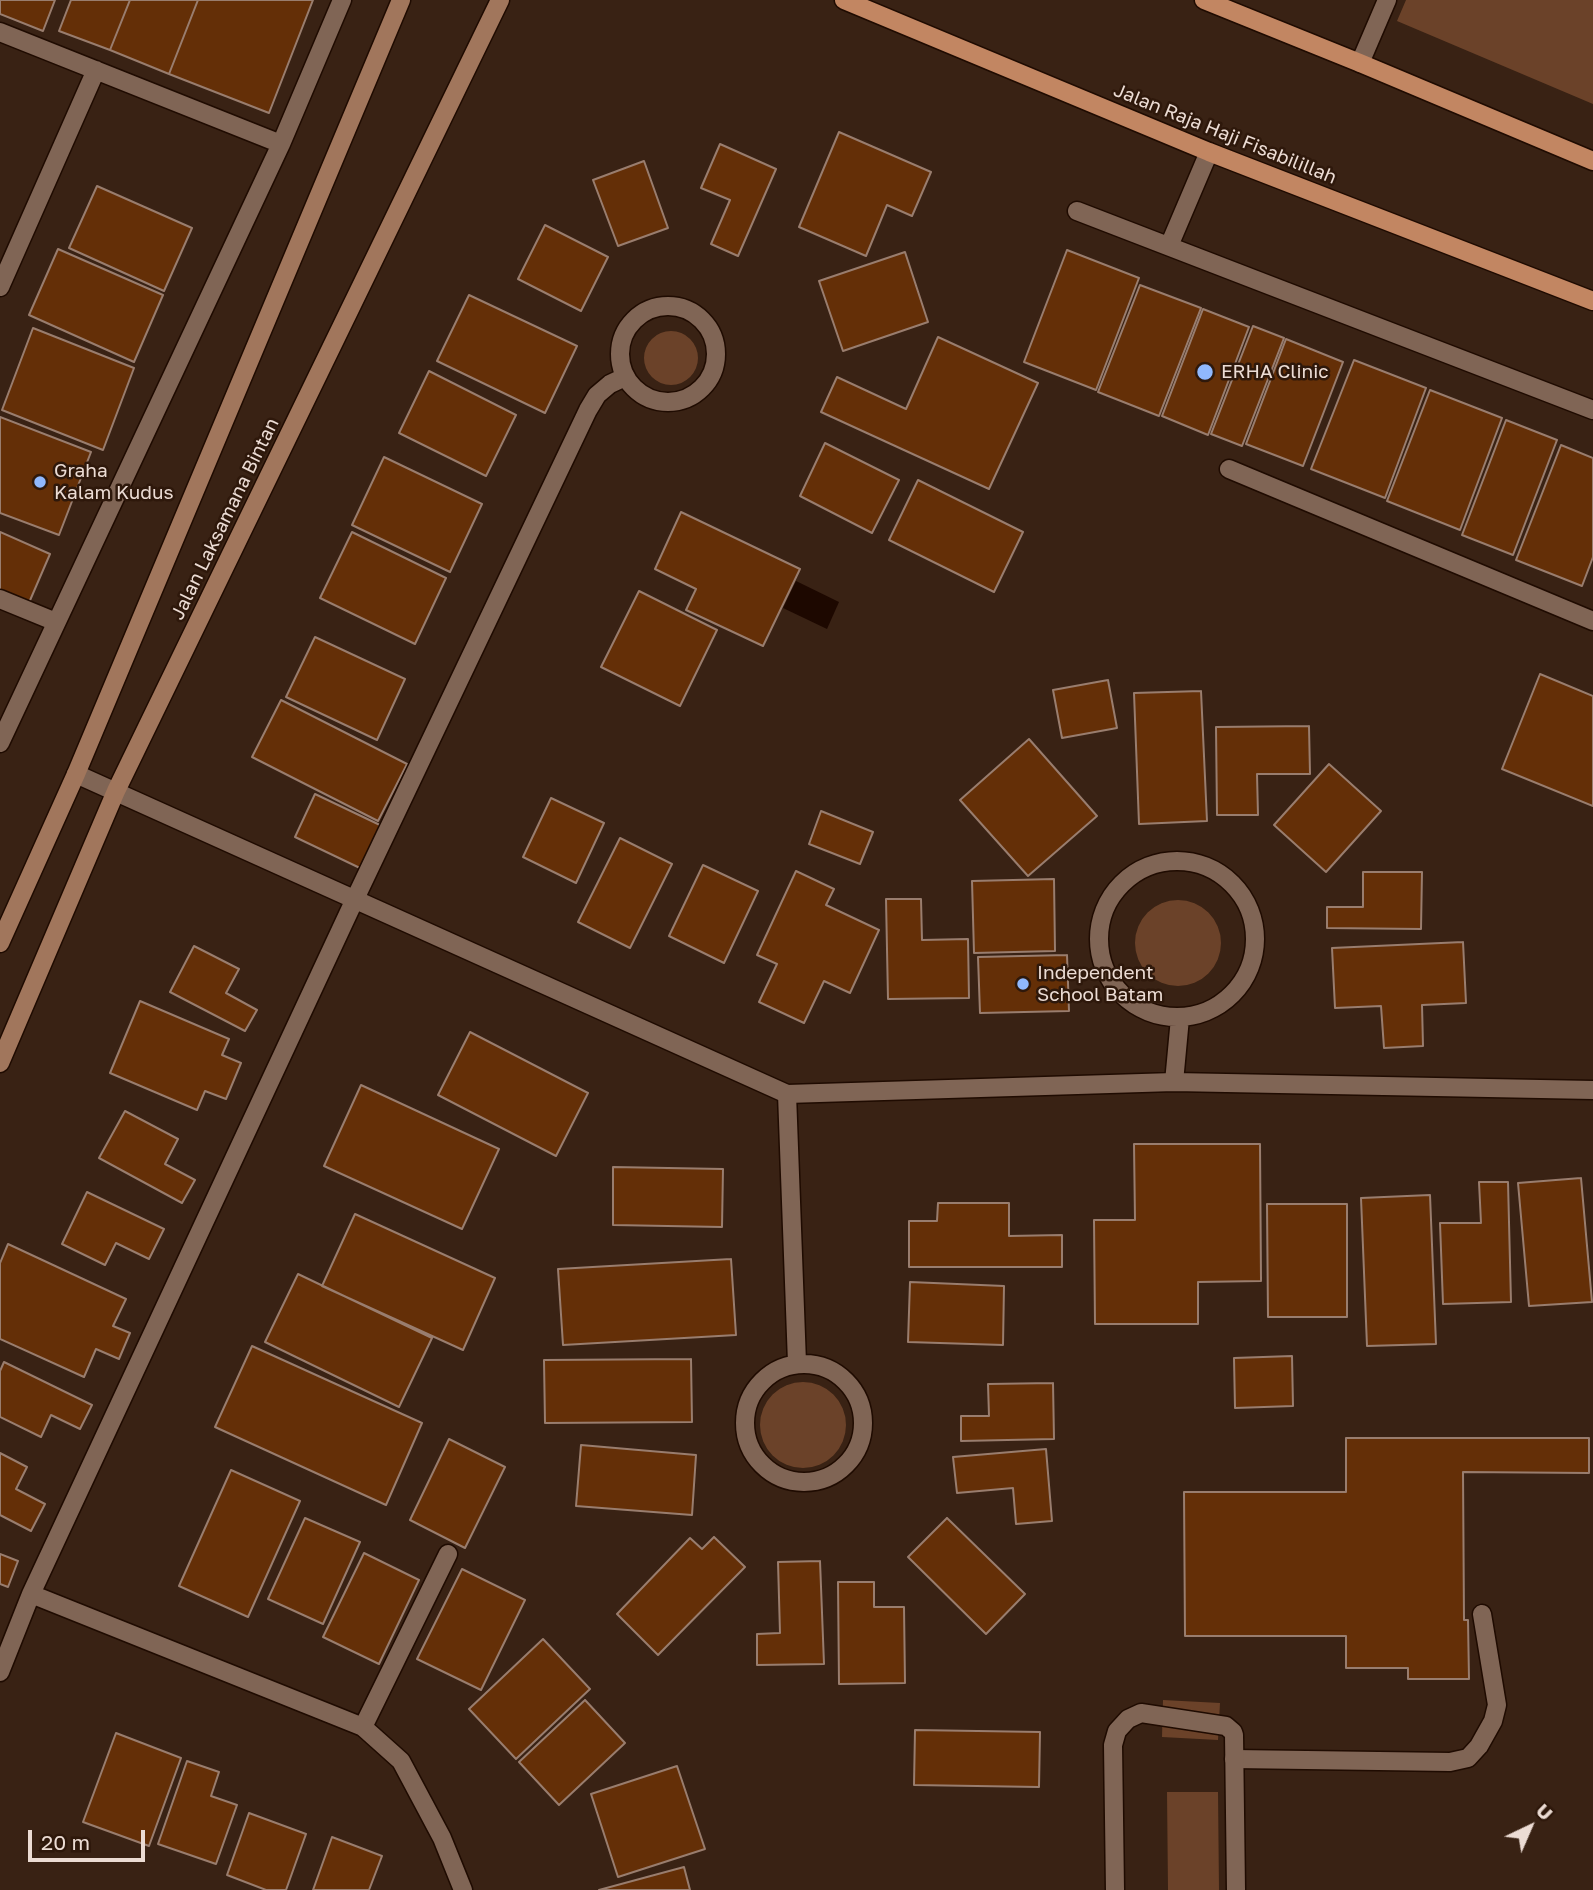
<!DOCTYPE html>
<html>
<head>
<meta charset="utf-8">
<style>
	body { margin:0 }
	#map { position:relative; width:1593px; height:1890px; overflow:hidden; background:#392214; font-family:"Golos Text",sans-serif }
	canvas { display:block }
	.north { position:absolute; left:1495px; top:1792px; width:70px; height:70px; -webkit-text-stroke:5px #2e180b; paint-order:stroke; rotate:44deg; font-size:19px; font-weight:700; line-height:28px; text-align:center; color:#ecdcd4 }
	.north::after { content:''; display:block; margin:auto; width:24px; height:32px; background:#ecdcd4; clip-path:polygon(50% 0,100% 100%,50% 72%,0 100%) }
	.scale { position:absolute; left:28px; top:1830px; width:117px; height:32px; box-sizing:border-box; border:4px solid #ecdcd4; border-top:0; padding-left:9px; font-size:21px; line-height:24px; white-space:nowrap; color:#ecdcd4; -webkit-text-stroke:5px #2e180b; paint-order:stroke }
</style>
</head>
<body>
<div id="map">
<canvas width="1593" height="1890"></canvas>
<div class="north">U</div>
<div class="scale">20 m</div>
</div>
<script>
const g = document.querySelector('canvas').getContext('2d');
g.lineJoin = 'round';
function fillPath(path, color) {
  g.fillStyle = color;
  g.fill(path, 'evenodd');
}
function toPath(rows) {
  const path = new Path2D();
  for (const r of rows) {
    if (r.length === 3) {
      path.moveTo(r[0] + r[2], r[1]);
      path.arc(r[0], r[1], r[2], 0, 2 * Math.PI);
      continue;
    }
    path.moveTo(r[0], r[1]);
    for (let i = 2; i < r.length; i += 2) path.lineTo(r[i], r[i + 1]);
  }
  return path;
}
function stroke(path, color, width, dash) {
  g.strokeStyle = color;
  g.lineWidth = width;
  g.lineCap = dash ? 'butt' : 'round';
  g.setLineDash(dash || []);
  g.stroke(path);
}
function label(font, color, halo, rows, align = 'center') {
  g.font = font + ' "Golos Text",sans-serif';
  g.lineWidth = 5;
  g.setLineDash([]);
  g.textBaseline = 'middle';
  g.strokeStyle = halo;
  g.fillStyle = color;
  for (const [text, x, y, turn = 0] of rows) {
    g.save();
    g.translate(x, y);
    g.rotate((+turn || 0) * Math.PI / 180);
    g.textAlign = isNaN(turn) ? turn : align;
    if (halo) g.strokeText(text, 0, 0);
    g.fillText(text, 0, 0);
    g.restore();
  }
}
fillPath(toPath([
	[1406,0,1593,0,1593,104,1397,21],
	[671,358,27],
	[1178,943,43],
	[803,1425,43],
	[1163,1700,1220,1703,1218,1740,1162,1737],
	[1167,1792,1218,1792,1219,1890,1168,1890]
]), '#6b4229');
fillPath(toPath([
	[796,581,839,602,827,629,783,608]
]), '#1d0800');
const building = toPath([
	[0,0,55,0,43,31,0,14,0,0],
	[71,0,130,0,110,50,59,31,71,0],
	[130,0,198,0,169,74,110,50,130,0],
	[198,0,313,0,269,113,169,74,198,0],
	[839,132,931,172,912,216,887,205,866,256,799,227,839,132],
	[720,144,776,169,738,256,711,244,730,200,701,188,720,144],
	[644,161,668,228,618,246,593,180,644,161],
	[97,186,192,228,164,291,69,248,97,186],
	[545,225,608,257,581,311,518,279,545,225],
	[58,249,163,295,134,362,29,315,58,249],
	[1067,250,1139,278,1096,390,1024,362,1067,250],
	[905,252,928,322,843,351,819,281,905,252],
	[1140,285,1201,308,1159,416,1098,392,1140,285],
	[469,295,577,346,545,413,437,361,469,295],
	[1203,309,1249,327,1208,435,1162,416,1203,309],
	[1253,326,1284,338,1242,446,1211,434,1253,326],
	[33,328,134,368,103,450,2,410,33,328],
	[938,337,1038,383,989,489,821,412,837,377,906,409,938,337],
	[1286,339,1343,362,1303,466,1246,444,1286,339],
	[1354,360,1426,388,1385,498,1311,469,1354,360],
	[429,371,516,415,486,476,399,433,429,371],
	[1430,390,1502,418,1460,530,1387,501,1430,390],
	[0,417,91,452,59,535,0,513,0,417],
	[1506,420,1557,440,1513,555,1462,535,1506,420],
	[825,443,899,480,872,533,800,496,825,443],
	[1561,445,1593,458,1593,557,1582,586,1516,560,1561,445],
	[384,457,482,504,450,572,352,525,384,457],
	[918,480,1023,532,994,592,889,540,918,480],
	[681,512,800,569,763,646,686,610,696,589,655,569,681,512],
	[0,532,50,554,28,605,0,592,0,532],
	[352,532,446,578,415,644,320,598,352,532],
	[639,591,717,630,680,706,601,667,639,591],
	[315,637,405,679,377,740,286,697,315,637],
	[1540,674,1593,696,1593,806,1502,769,1540,674],
	[1108,680,1117,728,1062,738,1053,690,1108,680],
	[1201,691,1207,821,1139,824,1134,693,1201,691],
	[281,700,407,764,378,821,252,757,281,700],
	[1309,726,1310,774,1257,774,1258,815,1217,815,1216,727,1309,726],
	[1029,739,1097,816,1028,876,960,800,1029,739],
	[1329,764,1381,811,1326,872,1274,825,1329,764],
	[315,794,382,826,362,869,295,837,315,794],
	[551,798,604,823,576,883,523,857,551,798],
	[821,811,873,832,860,864,809,844,821,811],
	[620,838,672,864,630,948,578,922,620,838],
	[703,865,758,891,724,963,669,936,703,865],
	[796,871,834,889,826,905,879,930,850,993,824,981,804,1023,759,1002,777,964,757,955,796,871],
	[1363,872,1422,872,1421,929,1327,928,1327,907,1363,907,1363,872],
	[1054,879,1055,951,974,953,972,881,1054,879],
	[886,899,921,899,922,940,968,939,969,998,888,999,886,899],
	[1463,942,1466,1003,1422,1005,1423,1046,1384,1048,1381,1006,1335,1008,1332,948,1463,942],
	[194,946,239,969,226,993,257,1010,245,1031,170,992,194,946],
	[1067,955,1069,1011,980,1013,978,957,1067,955],
	[140,1001,229,1039,222,1055,241,1063,226,1099,205,1091,197,1110,110,1073,140,1001],
	[470,1032,588,1093,556,1156,438,1095,470,1032],
	[361,1085,499,1149,462,1229,324,1166,361,1085],
	[125,1111,178,1139,165,1164,195,1180,182,1203,99,1158,125,1111],
	[1134,1144,1260,1144,1261,1281,1198,1282,1198,1324,1095,1324,1094,1220,1135,1220,1134,1144],
	[613,1167,723,1169,722,1227,613,1225,613,1167],
	[1581,1178,1592,1302,1529,1306,1518,1183,1581,1178],
	[1479,1182,1508,1182,1511,1302,1443,1304,1440,1223,1481,1223,1479,1182],
	[87,1192,164,1229,149,1259,116,1243,105,1265,62,1244,87,1192],
	[1430,1195,1436,1344,1367,1346,1361,1198,1430,1195],
	[938,1203,1009,1203,1009,1236,1062,1235,1062,1267,909,1267,909,1221,937,1221,938,1203],
	[1267,1204,1347,1204,1347,1317,1268,1317,1267,1204],
	[355,1214,495,1278,463,1350,322,1286,355,1214],
	[8,1244,126,1299,113,1326,130,1333,119,1359,96,1349,84,1377,0,1339,0,1263,8,1244],
	[731,1259,736,1335,563,1345,558,1269,731,1259],
	[298,1274,432,1338,399,1407,265,1342,298,1274],
	[910,1282,1004,1286,1003,1345,908,1342,910,1282],
	[252,1346,422,1423,386,1505,215,1427,252,1346],
	[1292,1356,1293,1406,1235,1408,1234,1358,1292,1356],
	[691,1359,692,1422,545,1423,544,1360,691,1359],
	[4,1362,92,1405,80,1429,51,1415,41,1437,0,1417,0,1371,4,1362],
	[1053,1383,1054,1439,961,1441,961,1416,989,1416,988,1384,1053,1383],
	[1346,1438,1589,1438,1589,1473,1463,1472,1464,1620,1468,1620,1469,1679,1408,1679,1408,1668,1346,1668,1346,1636,1185,1636,1184,1492,1346,1492,1346,1438],
	[449,1439,505,1467,465,1548,410,1520,449,1439],
	[581,1445,696,1455,692,1515,576,1506,581,1445],
	[1046,1449,1052,1521,1016,1524,1013,1488,957,1493,953,1457,1046,1449],
	[0,1453,27,1467,16,1489,45,1504,31,1531,0,1515,0,1453],
	[231,1470,300,1501,248,1617,179,1586,231,1470],
	[305,1518,360,1542,323,1624,268,1599,305,1518],
	[947,1518,1025,1594,986,1634,908,1557,947,1518],
	[714,1537,745,1567,658,1655,617,1614,690,1538,702,1549,714,1537],
	[364,1553,419,1580,379,1664,323,1637,364,1553],
	[0,1554,18,1561,8,1587,0,1584,0,1554],
	[820,1561,824,1664,757,1665,757,1634,780,1633,778,1562,820,1561],
	[462,1569,525,1600,481,1690,417,1659,462,1569],
	[838,1582,874,1582,874,1607,904,1607,905,1683,839,1684,838,1582],
	[543,1639,590,1689,516,1759,469,1709,543,1639],
	[585,1700,625,1743,559,1805,519,1762,585,1700],
	[915,1730,1040,1732,1039,1787,914,1785,915,1730],
	[116,1733,181,1758,149,1846,83,1822,116,1733],
	[187,1761,219,1772,211,1796,237,1805,216,1864,158,1844,187,1761],
	[677,1766,705,1849,618,1877,591,1794,677,1766],
	[249,1813,306,1834,286,1890,266,1890,227,1875,249,1813],
	[332,1837,382,1856,369,1890,313,1890,332,1837],
	[684,1867,690,1890,599,1890,684,1867]
]);
fillPath(building, '#642f07');
stroke(building, '#997d6e', 2);
const lane = toPath([
	[0,32,281,144],
	[1360,63,1387,0],
	[1077,211,1593,410],
	[1169,246,1209,152],
	[0,287,96,70],
	[0,599,56,622],
	[0,743,281,144,342,0],
	[363,1727,448,1554],
	[1234,1759,1450,1762,1468,1758,1479,1746,1493,1721,1497,1705,1482,1614]
]);
const street = toPath([
	[668,354,48],
	[1229,469,1593,621],
	[76,774,787,1094,1174,1082,1593,1090],
	[1177,939,78],
	[1174,1082,1180,1018],
	[787,1094,797,1363],
	[804,1423,59],
	[31,1594,363,1727,401,1761,442,1838,463,1890],
	[0,1672,31,1594,355,899,588,410,597,395,610,384,625,377],
	[1115,1890,1113,1745,1117,1731,1128,1719,1141,1713,1226,1726,1233,1732,1234,1735,1236,1890]
]);
const secondary = toPath([
	[0,943,76,774,401,0],
	[0,1063,116,791,500,0]
]);
const primary = toPath([
	[844,0,1209,152,1593,301],
	[1204,0,1360,63,1593,161]
]);
stroke(lane, '#1f0b01', 21);
stroke(street, '#1f0b01', 21);
stroke(secondary, '#1f0b01', 21);
stroke(primary, '#1f0b01', 21);
stroke(lane, '#806555', 18);
stroke(street, '#806555', 18);
stroke(secondary, '#a1765c', 18);
stroke(primary, '#c28662', 18);
for (const [x, y, r, color] of [
	[1205,372,9,"#90b8fd"],
	[40,482,7,"#90b8fd"],
	[1023,984,7,"#90b8fd"]
]) {
  const dot = new Path2D();
  dot.arc(x, y, r, 0, 2 * Math.PI);
  g.fillStyle = color;
  g.fill(dot);
  stroke(dot, '#2e180b', 2.5);
}
label('19px', '#ecdcd4', '#2e180b', [
	["Jalan Raja Haji Fisabilillah",1225,134,22],
	["Jalan Laksamana Bintan",225,519,-64]
]);
label('19px', '#ecdcd4', '#2e180b', [
	["ERHA Clinic",1221,372],
	["Graha",54,471],
	["Kalam Kudus",54,493],
	["Independent",1037,973],
	["School Batam",1037,995]
], 'left');
</script>
</body>
</html>
